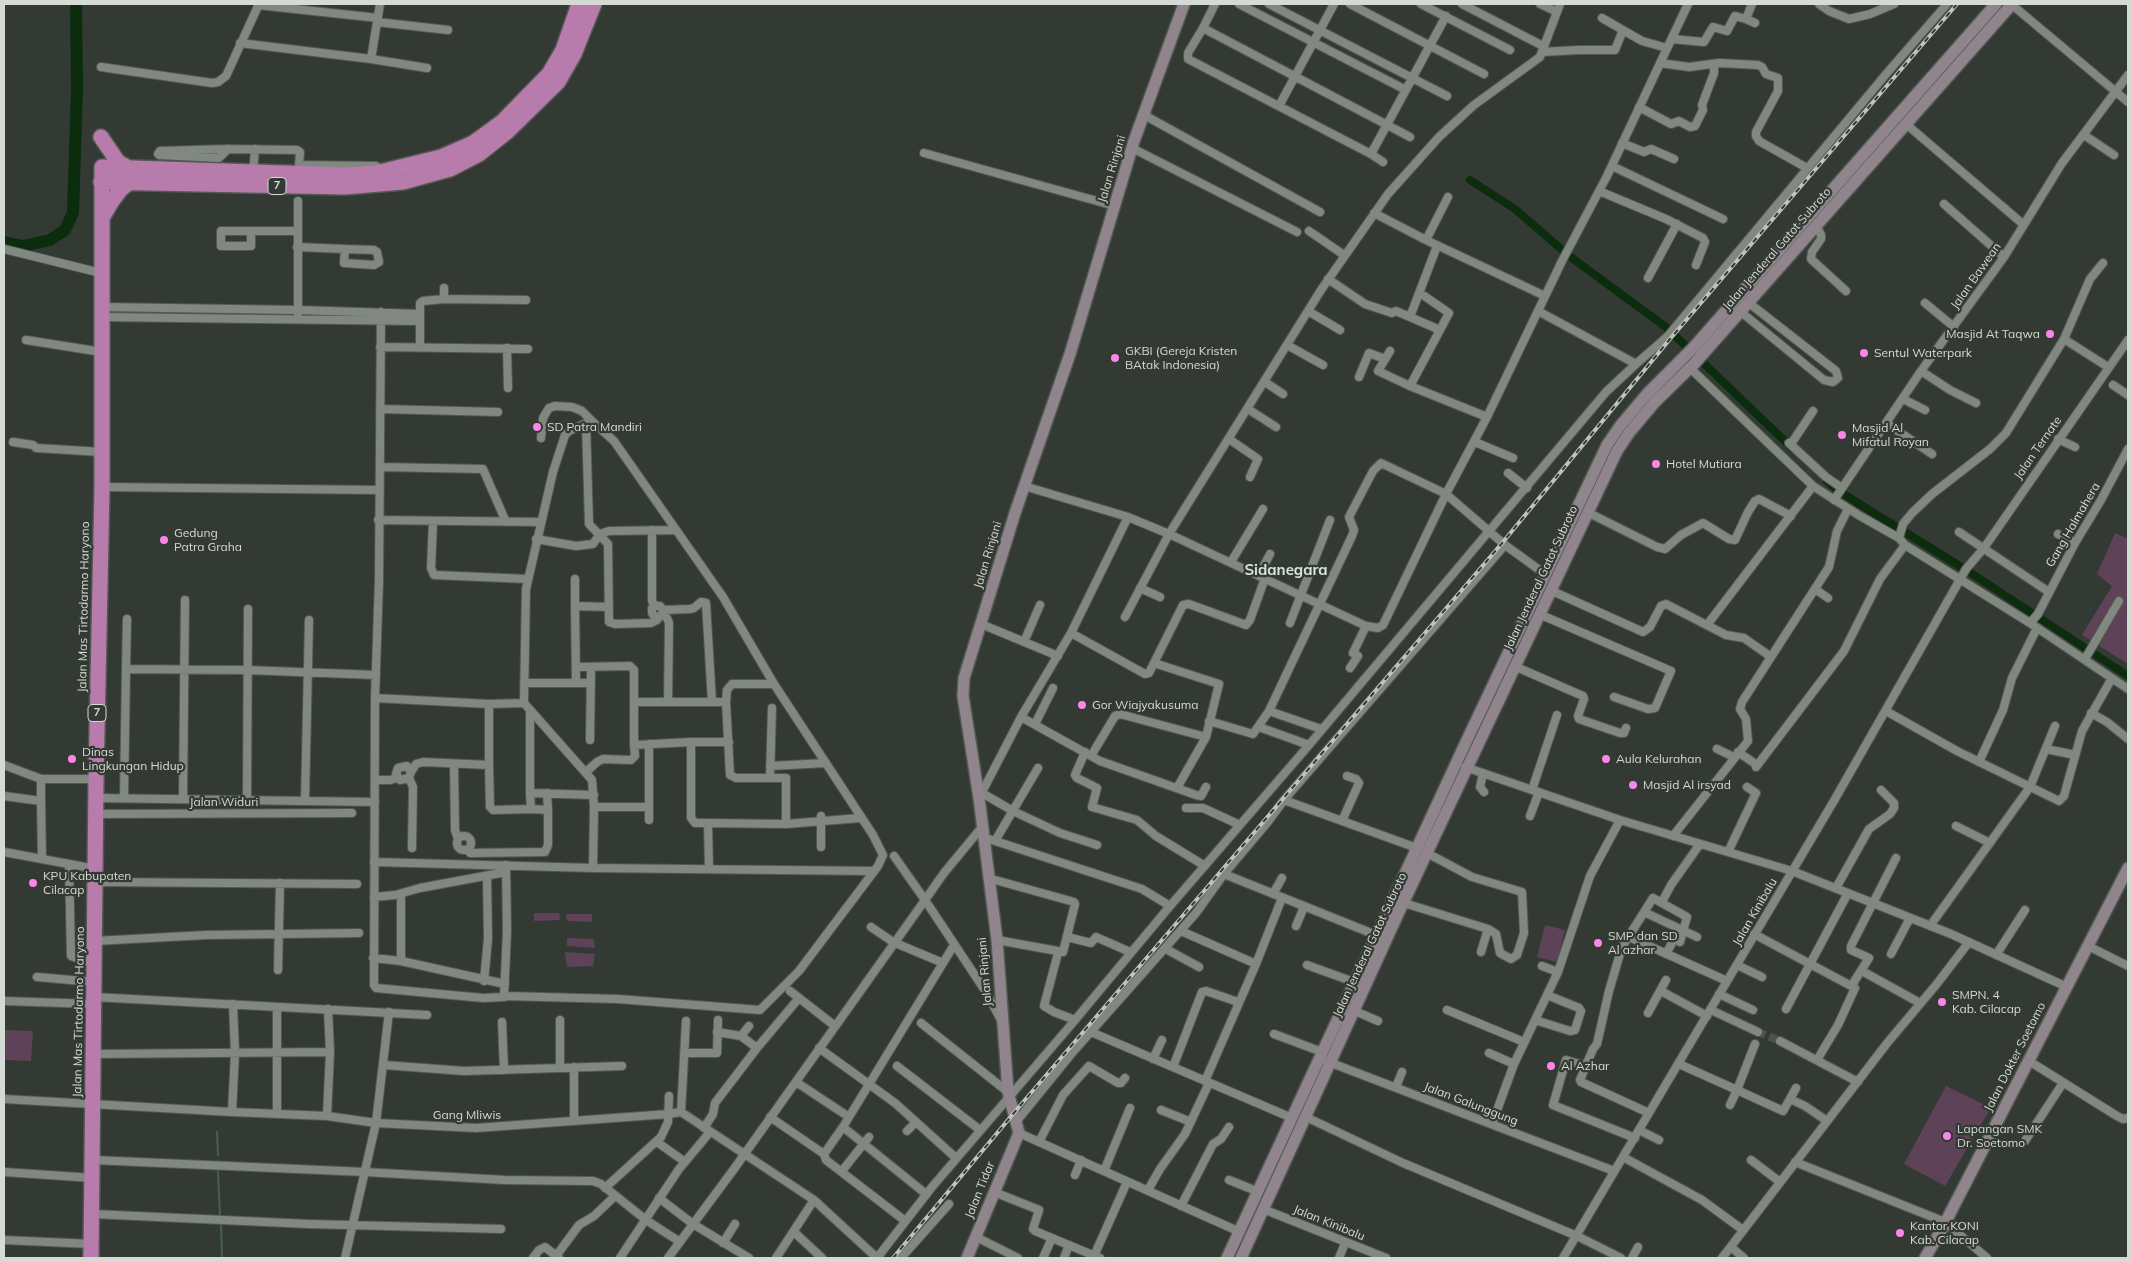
<!DOCTYPE html>
<html>
<head>
<meta charset="utf-8">
<style>
	body { margin:0 }
	#map { position:relative; width:2132px; height:1262px; overflow:hidden; background:#333a33; font-family:Mulish,sans-serif }
	canvas { display:block }
	.frame { position:absolute; inset:0; border:5px solid #d6dad5; pointer-events:none }
</style>
</head>
<body>
<div id="map">
<canvas width="2132" height="1262"></canvas>
<div class="frame"></div>
</div>
<script>
const g = document.querySelector('canvas').getContext('2d');
g.lineJoin = 'round';
function fillPath(path, color) {
  g.fillStyle = color;
  g.fill(path, 'evenodd');
}
function toPath(rows) {
  const path = new Path2D();
  for (const r of rows) {
    if (r.length === 3) {
      path.moveTo(r[0] + r[2], r[1]);
      path.arc(r[0], r[1], r[2], 0, 2 * Math.PI);
      continue;
    }
    path.moveTo(r[0], r[1]);
    for (let i = 2; i < r.length; i += 2) path.lineTo(r[i], r[i + 1]);
  }
  return path;
}
function stroke(path, color, width, dash) {
  g.strokeStyle = color;
  g.lineWidth = width;
  g.lineCap = dash ? 'butt' : 'round';
  g.setLineDash(dash || []);
  g.stroke(path);
}
function label(font, color, halo, rows, align = 'center') {
  g.font = font + ' Mulish,sans-serif';
  g.lineWidth = 4.5;
  g.setLineDash([]);
  g.textBaseline = 'middle';
  g.strokeStyle = halo;
  g.fillStyle = color;
  for (const [text, x, y, turn = 0] of rows) {
    g.save();
    g.translate(x, y);
    g.rotate((+turn || 0) * Math.PI / 180);
    g.textAlign = isNaN(turn) ? turn : align;
    if (halo) g.strokeText(text, 0, 0);
    g.fillText(text, 0, 0);
    g.restore();
  }
}
fillPath(toPath([
	[2115,533,2128,539,2128,664,2082,635,2112,586,2097,574],
	[534,913,559,913,560,920,534,921],
	[566,914,592,914,592,922,567,921],
	[1545,925,1565,930,1557,962,1537,957],
	[567,938,594,939,595,948,567,946],
	[565,952,595,954,593,966,567,967],
	[4,1030,33,1031,31,1061,4,1060],
	[1946,1086,1991,1108,1945,1186,1904,1164]
]), '#5d4258');
stroke(toPath([
	[217,1132,218,1155],
	[218,1171,220,1216],
	[221,1224,222,1258]
]), '#486149', 2);
stroke(toPath([
	[1470,180,1515,209,1568,255,1667,328,1792,448],
	[1826,480,1837,490,1971,573,2128,676]
]), '#0b2d0d', 8);
stroke(toPath([
	[4,242,23,246,50,240,65,230,73,213,77,89,76,4]
]), '#0b2d0d', 12);
stroke(toPath([
	[1758,1032,1780,1041]
]), '#4b524b', 8, [8, 4]);
const street = toPath([
	[1215,4,1203,28,1188,53,1188,59,1371,154,1446,16],
	[1239,4,1406,90],
	[1269,4,1447,96],
	[1350,4,1484,74],
	[1421,4,1510,50],
	[1462,4,1543,46],
	[1540,4,1557,12],
	[1819,4,1829,11,1849,19,1870,14,1894,4],
	[2011,4,2128,102],
	[258,5,378,18],
	[1602,18,1642,41,1667,48],
	[1746,19,1755,23],
	[377,22,448,30],
	[1203,28,1410,137],
	[1672,39,1704,42,1713,27,1727,31,1735,16,1746,19,1752,4],
	[240,43,371,59,380,4],
	[1542,52,1578,50,1615,50,1623,30],
	[371,59,427,68],
	[1660,63,1689,67,1719,63,1758,65,1762,67,1766,74,1778,78,1778,91,1756,132,1756,136,1759,141,1807,168],
	[101,67,212,83,218,82,226,76,259,4],
	[1279,106,1334,4],
	[1639,107,1671,124,1679,121,1690,127,1695,126,1703,110,1702,105,1714,73,1714,65],
	[1144,115,1320,212],
	[1906,124,2024,225],
	[2084,135,2114,155],
	[1622,143,1644,152,1651,149,1674,159],
	[1132,148,1297,232],
	[228,149,219,158,159,155,158,154,160,151,228,149,297,150,300,152,299,165,376,166],
	[924,153,1115,206],
	[1371,154,1383,162],
	[1612,166,1723,219],
	[253,173,255,149],
	[1599,191,1666,219,1703,238,1705,242,1696,265],
	[1944,204,2004,257],
	[1374,213,1426,240,1545,296],
	[1816,225,1821,235,1821,239,1812,252,1811,259,1846,291],
	[251,231,251,246,221,246,221,231,297,231],
	[1309,231,1344,255],
	[1426,240,1448,197],
	[297,247,345,249,374,250,377,252,379,262,374,265,344,263,345,249],
	[4,249,101,273],
	[1648,278,1677,224],
	[1328,279,1365,304,1392,313,1396,311,1410,317],
	[444,288,444,299],
	[1420,293,1449,313,1440,330],
	[1925,303,1954,327],
	[101,307,298,310,420,314],
	[1308,311,1340,330],
	[381,312,379,581,375,698,374,985,376,988,483,998,504,997,507,931,506,865],
	[1741,312,1824,380,1833,382,1838,378,1836,371,1749,303],
	[298,314,298,201],
	[101,317,420,321],
	[2064,339,2108,367],
	[26,340,102,352],
	[1287,345,1323,365],
	[380,347,528,349],
	[420,348,420,303,423,301,444,299,526,300],
	[507,348,508,388],
	[1390,351,1378,371,1410,386,1487,417],
	[1636,364,1668,336,1887,73,1947,4],
	[1690,368,1813,486,1860,516,1899,538,1905,545,2030,623,2128,689],
	[1921,371,1950,390,1976,403],
	[1359,377,1369,353,1385,359],
	[1265,382,1283,394],
	[2113,385,2128,395],
	[1410,386,1440,330,1410,317,1437,246],
	[1903,399,1925,410],
	[380,409,498,412],
	[1248,409,1276,427],
	[586,423,589,524,608,544,609,622,615,624,651,623,657,620,659,617],
	[1886,423,1932,454],
	[541,438,543,418,549,408,555,406,572,407,582,411,595,424],
	[1229,439,1258,459,1250,477],
	[2058,439,2075,447],
	[13,442,33,445,36,448,102,452],
	[1475,442,1513,458],
	[1789,443,1826,477,1842,488],
	[1791,444,1813,411],
	[380,467,483,469,506,522],
	[1508,473,1527,488],
	[1024,486,1128,517],
	[102,487,379,490],
	[1834,500,1921,371,2004,257,2062,163,2128,75],
	[1587,512,1657,547,1665,549,1681,535,1703,523,1729,539,1735,540,1748,512,1755,501,1759,499,1791,516],
	[378,520,540,522],
	[433,522,431,568,434,575,528,579],
	[652,530,652,601,655,606,660,606,663,610,662,614,659,617,654,616,652,613,652,608,655,606],
	[1959,532,2049,592],
	[2058,534,2075,543],
	[1899,538,1903,524,1912,513,1932,494,1990,449,2006,433,2064,339,2090,279,2103,263],
	[536,539,576,546,593,544,600,534,609,531,676,530],
	[1231,562,1263,509],
	[1259,575,1270,554],
	[575,579,575,606],
	[1140,588,1160,597],
	[1815,589,1828,598],
	[1550,590,1643,632,1650,627,1661,606,1666,604,1726,635,1744,638,1771,657],
	[663,610,690,609,694,608,701,602,706,603,712,702],
	[662,614,667,618,669,623,668,702],
	[1539,614,1671,671,1655,708,1648,709,1614,697],
	[1125,617,1169,534,1366,626,1378,628,1383,625,1446,494,1487,417,1562,261,1607,176,1688,4],
	[1290,623,1330,520],
	[2030,623,2038,614,2075,543,2101,500,2128,449],
	[981,624,1058,656],
	[1707,625,1813,486],
	[1071,633,1145,674,1149,673,1154,663,1219,684,1206,737,1177,788],
	[1024,642,1040,605],
	[2085,659,2119,601],
	[1154,663,1183,605,1189,604,1246,625,1250,620,1265,578],
	[1514,666,1583,696,1584,699,1578,716,1579,719,1620,733,1624,733,1626,728],
	[577,667,630,666,634,670,634,745],
	[1350,668,1358,656,1353,653,1366,626],
	[126,669,127,619],
	[524,683,591,683],
	[576,683,575,606,608,607],
	[375,698,489,704,524,703,592,780,594,807,593,868],
	[634,702,726,702,727,690,732,684,774,684],
	[726,702,730,775,736,778,786,778,786,824],
	[489,704,489,765],
	[1269,711,1352,536,1354,530,1349,517,1373,471,1381,463,1446,494,1505,545,1545,574],
	[1886,711,1957,751,2059,801,2064,796,2082,731,2112,678],
	[2091,713,2107,722,2128,739],
	[1021,717,1100,761,1196,795,1201,796,1206,787],
	[1209,721,1253,734,1269,711,1321,729],
	[1035,724,1053,688],
	[1259,727,1309,745],
	[590,740,591,667],
	[691,742,729,742],
	[649,744,649,820],
	[1717,749,1734,757],
	[2046,749,2075,755],
	[1085,752,1075,775,1077,778,1097,788,1092,807,1137,820,1156,836,1205,866],
	[1738,752,1757,765],
	[1091,756,1115,716,1120,714,1206,737],
	[1979,762,2003,710,2012,678,2037,628],
	[4,765,41,779,96,779],
	[454,765,455,830,458,839],
	[770,766,826,763],
	[1465,767,1620,820,1792,871,1951,934,2067,987],
	[1756,767,1844,651,1880,579,1905,545],
	[411,772,416,764,423,762,489,765,490,807,493,810,531,809,530,793,594,795],
	[586,772,597,762,603,759,631,760,635,756,634,745,691,742,691,818,695,823,708,823],
	[1483,773,1480,787,1484,792],
	[409,778,400,780,396,774,398,768,407,766,411,772,409,778,413,787,412,848],
	[770,778,772,708],
	[375,780,390,780,397,778],
	[1532,790,1557,715],
	[530,793,530,711],
	[982,793,1013,811,1060,833,1097,845],
	[4,796,41,801,42,859],
	[96,798,375,802],
	[124,798,126,669,247,670,376,675],
	[183,798,185,600],
	[979,798,1021,717,1071,633,1128,517,1169,534,1321,290,1388,194,1439,137,1474,105,1540,57,1560,4],
	[247,799,248,609],
	[1284,800,1417,848],
	[41,801,41,779],
	[305,801,309,620],
	[594,807,649,807],
	[1186,808,1203,808,1240,825],
	[531,809,548,810,547,793],
	[96,814,352,813],
	[821,816,821,847],
	[1530,816,1539,792],
	[1342,821,1359,783,1356,779,1347,776],
	[1956,826,1990,843],
	[464,843,7],
	[1673,836,1748,741,1746,719,1740,709,1742,702,1829,567,1837,531,1848,509],
	[983,837,1142,889,1170,906],
	[995,841,1038,768],
	[4,852,96,869],
	[1728,852,1756,793,1747,787],
	[470,853,545,852,548,845,548,810],
	[894,856,925,900,944,873,982,827],
	[374,862,593,868,874,871],
	[69,864,71,956,94,964],
	[709,869,708,823,786,824,860,818],
	[1224,874,1376,935],
	[988,878,1074,902,1075,904,1063,952,997,940],
	[96,882,357,884],
	[1836,888,1869,829,1890,814,1894,808,1894,803,1881,790],
	[401,894,401,961,505,984],
	[1273,894,1282,878],
	[374,897,395,895,420,888,506,872],
	[1662,902,1671,885,1700,844],
	[1404,903,1488,929,1496,934,1500,953,1511,959,1517,955,1524,933,1522,892,1472,877,1427,853],
	[1644,912,1697,937],
	[1296,926,1304,907],
	[1930,926,2030,787,2055,726],
	[871,927,893,942,943,963],
	[1181,931,1256,964],
	[1754,934,1855,988,1838,1025,1817,1060],
	[1067,937,1091,943,1096,937,1130,952],
	[1629,937,1727,981],
	[95,941,206,935,359,933],
	[2088,946,2128,966],
	[1166,949,1199,967],
	[1481,952,1488,929],
	[1058,953,1044,1006,1054,1012,1075,1020],
	[1891,954,1910,918],
	[1996,955,2025,910],
	[373,958,401,961],
	[1307,965,1354,982],
	[1737,965,1762,977],
	[1542,966,1558,972],
	[278,970,280,883],
	[1862,971,1920,1003],
	[37,977,94,982],
	[484,981,488,939,487,876],
	[1852,985,1869,958,1851,950,1851,946,1896,858],
	[790,991,835,1026],
	[1661,991,1707,1016],
	[1719,994,1753,1010],
	[505,996,618,999,760,1010,799,971,878,866,883,855,873,835,774,684,723,597,614,441,595,424,586,423,569,431,565,435,553,472,526,589,524,703],
	[94,997,427,1015],
	[4,1001,94,1004],
	[277,1007,277,1114],
	[1786,1009,1848,893],
	[1447,1010,1524,1042],
	[1711,1010,1758,1032],
	[1355,1011,1378,1021],
	[1648,1013,1666,980],
	[1535,1020,1570,1031,1575,1030,1581,1011,1579,1008,1547,995],
	[502,1022,504,1070],
	[921,1023,1008,1092],
	[717,1032,741,1036,749,1026],
	[1091,1032,1292,1118],
	[1274,1034,1322,1052],
	[741,1036,757,1048],
	[1780,1041,1858,1082],
	[819,1048,895,1103,956,1158],
	[684,1053,717,1053,718,1020],
	[1489,1053,1514,1064],
	[94,1054,330,1052],
	[1153,1059,1162,1040],
	[1326,1061,1614,1171],
	[2029,1061,2117,1116,2123,1119,2128,1118],
	[1679,1064,1737,1090,1755,1044],
	[384,1065,464,1071,622,1066],
	[897,1066,980,1130],
	[1586,1066,1566,1060,1553,1105,1635,1138],
	[560,1067,560,1020],
	[574,1067,574,1121],
	[1173,1067,1202,992,1206,991,1238,1002],
	[1205,1081,1256,964,1282,898],
	[796,1082,849,1117],
	[1396,1087,1402,1072],
	[4,1099,232,1112,327,1116,376,1123,476,1128,669,1114,681,1112,814,1200,877,1258],
	[1790,1099,1796,1088],
	[1730,1105,1737,1090,1783,1111,1790,1099,1805,1106,1827,1121],
	[1161,1110,1191,1122],
	[232,1112,235,1053,233,1004],
	[681,1112,686,1021],
	[1649,1113,1581,1082,1580,1080,1593,1049,1597,1044,1609,991,1622,947,1653,898,1687,917,1680,942,1674,939,1666,954],
	[327,1116,330,1052,328,1009],
	[770,1117,824,1154,826,1160,904,1220],
	[1306,1117,1403,1163,1577,1236,1621,1258],
	[1016,1122,1072,1053,1196,913,1224,874,1267,823,1284,800,1505,545],
	[1492,1124,1514,1064,1558,972,1590,876,1620,820],
	[843,1127,926,1194],
	[704,1128,713,1114,715,1103,757,1048,799,998],
	[1639,1130,1659,1140],
	[907,1131,916,1122],
	[1019,1133,1240,1232],
	[2025,1141,2063,1083],
	[657,1142,685,1162],
	[1039,1142,1063,1095,1089,1066,1118,1083,1121,1083,1125,1078],
	[824,1154,843,1127,954,945],
	[1623,1157,1702,1200,1743,1230],
	[93,1160,365,1172,505,1180,593,1181,601,1184,646,1220,680,1242],
	[1751,1160,1780,1182],
	[1795,1162,1945,1222,1987,1258],
	[842,1171,869,1137],
	[1104,1171,1130,1108],
	[4,1172,93,1178],
	[1075,1175,1081,1160],
	[1229,1180,1259,1192],
	[605,1188,661,1137,668,1122,669,1096],
	[1148,1190,1160,1169,1185,1134,1209,1083],
	[994,1192,1039,1210,1033,1229,1035,1231,1100,1258],
	[659,1198,693,1224,749,1258],
	[1181,1206,1213,1144,1221,1139,1229,1127],
	[1263,1209,1386,1258],
	[93,1214,309,1224,501,1229],
	[794,1232,822,1258],
	[976,1237,1018,1258],
	[4,1240,92,1244],
	[723,1243,735,1224],
	[1731,1247,1744,1258],
	[556,1256,579,1225,594,1216,615,1196],
	[1094,1256,1127,1182],
	[345,1258,376,1123,389,1012],
	[533,1258,539,1250,545,1247,559,1258],
	[620,1258,679,1169,710,1132],
	[668,1258,734,1169,925,900,986,992,1001,1020],
	[776,1258,814,1200],
	[877,1258,932,1187,1070,1026,1170,906,1309,745,1606,392,1636,364,1538,311],
	[901,1258,949,1204],
	[1043,1258,1052,1238],
	[1064,1258,1069,1245],
	[1339,1258,1345,1243],
	[1563,1258,1835,799,1966,569,1984,548,2128,340],
	[1632,1258,1638,1247],
	[1722,1258,1888,1042,1936,985,1969,942]
]);
const secondary = toPath([
	[967,1258,1019,1133,1008,1092,997,940,979,798,963,696,964,678,1015,513,1070,354,1134,141,1184,4],
	[1227,1258,1466,742,1607,445,1620,426,1647,394,1693,348,1996,4],
	[1241,1258,1398,914,1617,451,1629,433,1655,402,1694,364,2012,4],
	[1925,1258,1943,1227,2128,868]
]);
const highway = toPath([
	[101,137,118,162,129,168],
	[101,182,345,187,403,182,450,169,479,154,508,131,558,82,574,54,594,4],
	[102,218,112,201,121,189,130,182],
	[91,1258,96,779,102,487,102,167,346,175,376,173,441,157,473,143,502,122,549,74,563,50,579,4]
]);
stroke(street, '#535852', 10);
stroke(secondary, '#535852', 14);
stroke(highway, '#535852', 18);
stroke(street, '#808880', 8);
stroke(secondary, '#90848d', 11);
stroke(highway, '#b77bac', 15);
const rail = toPath([
	[893,1258,1013,1114,1503,542,1670,339,1957,4]
]);
stroke(rail, '#bfc4be', 4);
stroke(rail, '#333a33', 2, [5.5]);
for (const [x, y, r, color] of [
	[2050,334,5,"#fa87e7"],
	[1864,353,5,"#fa87e7"],
	[1115,358,5,"#fa87e7"],
	[537,427,5,"#fa87e7"],
	[1842,435,5,"#fa87e7"],
	[1656,464,5,"#fa87e7"],
	[164,540,5,"#fa87e7"],
	[1082,705,5,"#fa87e7"],
	[72,759,5,"#fa87e7"],
	[1606,759,5,"#fa87e7"],
	[1633,785,5,"#fa87e7"],
	[33,883,5,"#fa87e7"],
	[1598,943,5,"#fa87e7"],
	[1942,1002,5,"#fa87e7"],
	[1551,1066,5,"#fa87e7"],
	[1947,1136,5,"#fa87e7"],
	[1900,1233,5,"#fa87e7"]
]) {
  const dot = new Path2D();
  dot.arc(x, y, r, 0, 2 * Math.PI);
  g.fillStyle = color;
  g.fill(dot);
  stroke(dot, '#333a33', 2);
}
for (const [x, y, w] of [
	[277,186,18],
	[97,713,18]
]) {
  const box = new Path2D();
  box.roundRect(x - w / 2, y - 8.5, w, 17, 4);
  g.fillStyle = '#333a33';
  g.fill(box);
  stroke(box, '#d6dad5', 1);
}
label('bold 11px', '#d6dad5', null, [
	["7",277,186],
	["7",97,713]
]);
label('12px', '#d6dad5', '#333a33', [
	["Jalan Rinjani",1112,169,-73],
	["Jalan Jenderal Gatot Subroto",1777,249,-49],
	["Jalan Bawean",1976,276,-55],
	["Jalan Ternate",2038,448,-55],
	["Gang Halmahera",2073,525,-60],
	["Jalan Rinjani",988,555,-73],
	["Jalan Jenderal Gatot Subroto",1541,578,-65],
	["Jalan Mas Tirtodarmo Haryono",84,607,-89],
	["Jalan Widuri",224,802],
	["Jalan Kinibalu",1755,912,-60],
	["Jalan Jenderal Gatot Subroto",1370,945,-65],
	["Jalan Rinjani",985,972,-95],
	["Jalan Mas Tirtodarmo Haryono",79,1012,-89],
	["Jalan Dokter Soetomo",2015,1057,-63],
	["Jalan Galunggung",1471,1104,21],
	["Gang Mliwis",467,1115],
	["Jalan Tidar",980,1190,-68],
	["Jalan Kinibalu",1329,1223,22]
]);
label('12px', '#d6dad5', '#333a33', [
	["Masjid At Taqwa",2040,334,"right"],
	["GKBI (Gereja Kristen",1125,351],
	["BAtak Indonesia)",1125,365],
	["Sentul Waterpark",1874,353],
	["SD Patra Mandiri",547,427],
	["Masjid Al",1852,428],
	["Mifatul Royan",1852,442],
	["Hotel Mutiara",1666,464],
	["Gedung",174,533],
	["Patra Graha",174,547],
	["Gor Wiajyakusuma",1092,705],
	["Dinas",82,752],
	["Lingkungan Hidup",82,766],
	["Aula Kelurahan",1616,759],
	["Masjid Al irsyad",1643,785],
	["KPU Kabupaten",43,876],
	["Cilacap",43,890],
	["SMP dan SD",1608,936],
	["Al azhar",1608,950],
	["SMPN. 4",1952,995],
	["Kab. Cilacap",1952,1009],
	["Al Azhar",1561,1066],
	["Lapangan SMK",1957,1129],
	["Dr. Soetomo",1957,1143],
	["Kantor KONI",1910,1226],
	["Kab. Cilacap",1910,1240]
], 'left');
label('bold 15px', '#dae3d9', '#333a33', [
	["Sidanegara",1286,570]
]);
</script>
</body>
</html>
